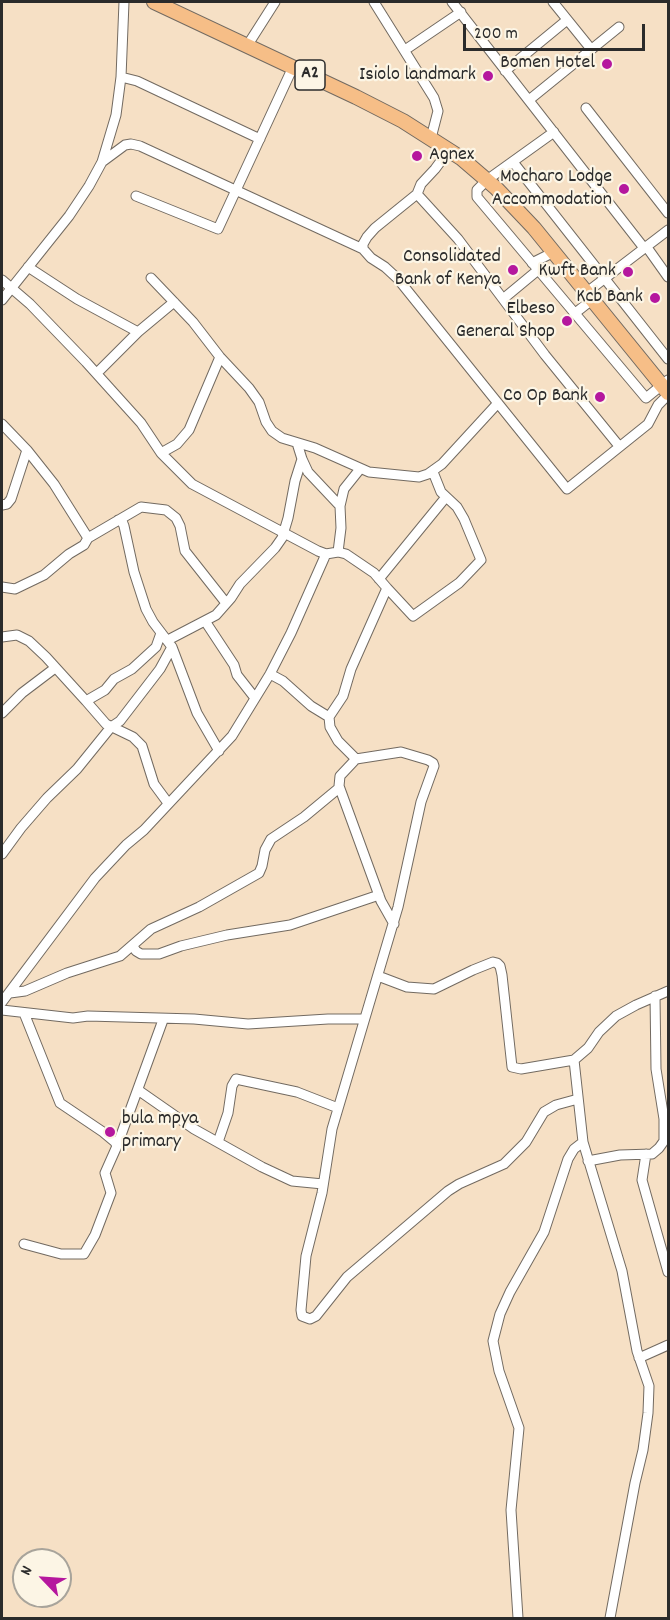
<!DOCTYPE html>
<html>
<head>
<meta charset="utf-8">
<style>
	body { margin:0 }
	#map { position:relative; width:670px; height:1620px; overflow:hidden; background:#f6e0c5; font-family:Dekko,sans-serif }
	canvas { display:block }
	.frame { position:absolute; inset:0; border:3px solid #2b2b2b; pointer-events:none }
	.north { position:absolute; left:12px; top:1548px; width:60px; height:60px; box-sizing:border-box; background:#fcf5e5; border:2px solid #a8a49b; border-radius:50%; rotate:295deg; font-size:16px; font-weight:700; line-height:24px; text-align:center; color:#2b2b2b }
	.north::after { content:''; display:block; margin:auto; width:21px; height:27px; background:#b5179e; clip-path:polygon(50% 0,100% 100%,50% 72%,0 100%) }
	.scale { position:absolute; left:463px; top:24px; width:182px; height:27px; box-sizing:border-box; border:3px solid #2b2b2b; border-top:0; padding-left:8px; font-size:18px; line-height:21px; white-space:nowrap; color:#2b2b2b; -webkit-text-stroke:4px #fcf5e5; paint-order:stroke }
</style>
</head>
<body>
<div id="map">
<canvas width="670" height="1620"></canvas>
<div class="frame"></div>
<div class="north">N</div>
<div class="scale">200 m</div>
</div>
<script>
const g = document.querySelector('canvas').getContext('2d');
g.lineJoin = 'round';
function toPath(rows) {
  const path = new Path2D();
  for (const r of rows) {
    path.moveTo(r[0], r[1]);
    for (let i = 2; i < r.length; i += 2) path.lineTo(r[i], r[i + 1]);
  }
  return path;
}
function stroke(path, color, width, dash) {
  g.strokeStyle = color;
  g.lineWidth = width;
  g.lineCap = dash ? 'butt' : 'round';
  g.setLineDash(dash || []);
  g.stroke(path);
}
function label(font, color, halo, rows, align = 'center') {
  g.font = font + ' Dekko,sans-serif';
  g.lineWidth = 4.5;
  g.setLineDash([]);
  g.textBaseline = 'middle';
  g.strokeStyle = halo;
  g.fillStyle = color;
  for (const [text, x, y, turn = 0] of rows) {
    g.save();
    g.translate(x, y);
    g.rotate((+turn || 0) * Math.PI / 180);
    g.textAlign = isNaN(turn) ? turn : align;
    if (halo) g.strokeText(text, 0, 0);
    g.fillText(text, 0, 0);
    g.restore();
  }
}
const minor = toPath([
	[374,2,434,98,438,111,431,138],
	[452,2,644,248],
	[553,2,591,49],
	[247,46,275,2],
	[405,50,461,12],
	[505,71,567,20],
	[121,77,137,81,260,139],
	[529,100,619,27],
	[586,108,668,213],
	[554,132,487,180,477,190,477,197,646,398,668,380],
	[449,150,435,169,421,184,417,194,375,228,367,237,363,244,363,249,371,258,385,267,398,279,567,489,648,424,658,405,668,395],
	[102,162,125,145,131,144,140,146,363,249],
	[513,162,668,359],
	[417,194,458,239,545,355,619,446],
	[136,196,218,229,293,67],
	[646,246,668,277],
	[532,263,554,252],
	[28,267,77,299,138,332],
	[151,278,193,322,220,357,249,388,259,402,266,422,272,431,282,438,315,448,369,472,419,477,428,474,442,464,498,403],
	[2,280,30,304,86,362,141,423,161,453,192,484,318,551,326,554,338,552,346,554,374,573,387,588,351,669,343,696,329,717,330,727,338,741,356,759,401,752,428,760,433,763,434,766,421,802,398,907,332,1129,322,1193,306,1256,301,1310,302,1316,310,1319,316,1316,347,1277,448,1191,459,1184,504,1164,526,1142,544,1112,556,1105,578,1099],
	[587,292,668,230],
	[503,299,538,270],
	[2,300,69,216,89,186,102,162,116,115,121,77,124,2],
	[574,314,593,299],
	[97,373,138,332,174,302],
	[2,424,27,450,54,484,88,538,84,545,69,554,44,575,15,589,2,587],
	[161,453,177,444,189,430,220,357],
	[302,459,308,472,340,506,341,528,338,552],
	[2,505,7,504,11,499,27,450],
	[340,506,344,489,360,469],
	[118,520,122,521,124,526,134,572,146,609,153,622,172,647,197,713,219,751],
	[88,538,141,507,166,510,176,518,180,526,185,551,226,603],
	[379,579,446,497],
	[387,588,413,616,459,583,481,560,464,519,457,507,441,492,433,472],
	[205,621,234,665,237,675,255,698],
	[161,633,156,647,132,669,114,679,105,690,86,701,106,724,133,737,142,746,154,784,168,803],
	[2,637,17,635,29,641,46,657,86,701],
	[168,640,216,615,231,598,240,584,275,548,282,538,288,518,295,481,302,459,297,443],
	[270,674,283,681,311,706,329,717],
	[2,713,22,693,55,668],
	[356,759,340,776,339,786,381,901,394,924],
	[2,854,21,828,47,798,77,769,111,727,120,721,160,669,172,647],
	[133,946,136,951,141,954,159,954,181,946,227,935,290,925,379,895],
	[378,976,407,987,434,989,473,970,493,962,497,963,500,966,502,975,512,1067,521,1069,574,1060],
	[10,993,25,991,67,973,120,956,151,929,199,907,259,873,262,866,265,850,271,839,304,817,339,788],
	[2,1002,95,878,126,845,144,830,232,736,270,674,291,633,326,554],
	[2,1010,73,1018,88,1016,194,1019,248,1024,328,1019,364,1019],
	[24,1013,60,1103,103,1132,115,1142,117,1146,105,1173,111,1193,95,1235,84,1254,61,1254,24,1244],
	[138,1090,194,1129,262,1167,292,1181,323,1184],
	[218,1142,228,1113,232,1086,236,1079,297,1092,338,1108],
	[117,1146,163,1020],
	[646,1154,642,1180,668,1272],
	[588,1161,620,1155,652,1154,659,1148,664,1141,664,1119,656,1069,655,996],
	[639,1358,668,1345],
	[518,1618,511,1510,519,1428,499,1371,493,1341,500,1314,510,1292,544,1232,568,1159,574,1149,583,1142],
	[610,1618,635,1483,643,1450,648,1413,649,1386,637,1351,622,1271,583,1142,574,1060,588,1048,599,1032,616,1016,636,1005,668,991]
]);
const highway = toPath([
	[154,2,356,97,403,121,461,158,496,188,534,228,668,393]
]);
stroke(minor, '#726a61', 11);
stroke(highway, '#726a61', 16);
stroke(minor, '#fff', 9);
stroke(highway, '#f6be87', 14);
for (const [x, y, r, color] of [
	[607,64,6,"#b5179e"],
	[488,76,6,"#b5179e"],
	[417,156,6,"#b5179e"],
	[624,189,6,"#b5179e"],
	[513,270,6,"#b5179e"],
	[628,272,6,"#b5179e"],
	[655,298,6,"#b5179e"],
	[567,321,6,"#b5179e"],
	[600,397,6,"#b5179e"],
	[110,1132,6,"#b5179e"]
]) {
  const dot = new Path2D();
  dot.arc(x, y, r, 0, 2 * Math.PI);
  g.fillStyle = color;
  g.fill(dot);
  stroke(dot, '#fcf5e5', 2);
}
for (const [x, y, w] of [
	[310,75,30]
]) {
  const box = new Path2D();
  box.roundRect(x - w / 2, y - 15, w, 30, 4.5);
  g.fillStyle = '#fcf5e5';
  g.fill(box);
  stroke(box, '#2b2b2b', 1.5);
}
label('bold 18px', '#2b2b2b', null, [
	["A2",310,75]
]);
label('20px', '#2b2b2b', '#fcf5e5', [
	["Bomen Hotel",595,64],
	["Isiolo landmark",476,76],
	["Agnex",429,156,"left"],
	["Mocharo Lodge",612,178],
	["Accommodation",612,201],
	["Consolidated",501,258],
	["Bank of Kenya",501,281],
	["Kwft Bank",616,272],
	["Kcb Bank",643,298],
	["Elbeso",555,310],
	["General Shop",555,333],
	["Co Op Bank",588,397],
	["bula mpya",122,1120,"left"],
	["primary",122,1143,"left"]
], 'right');
</script>
</body>
</html>
